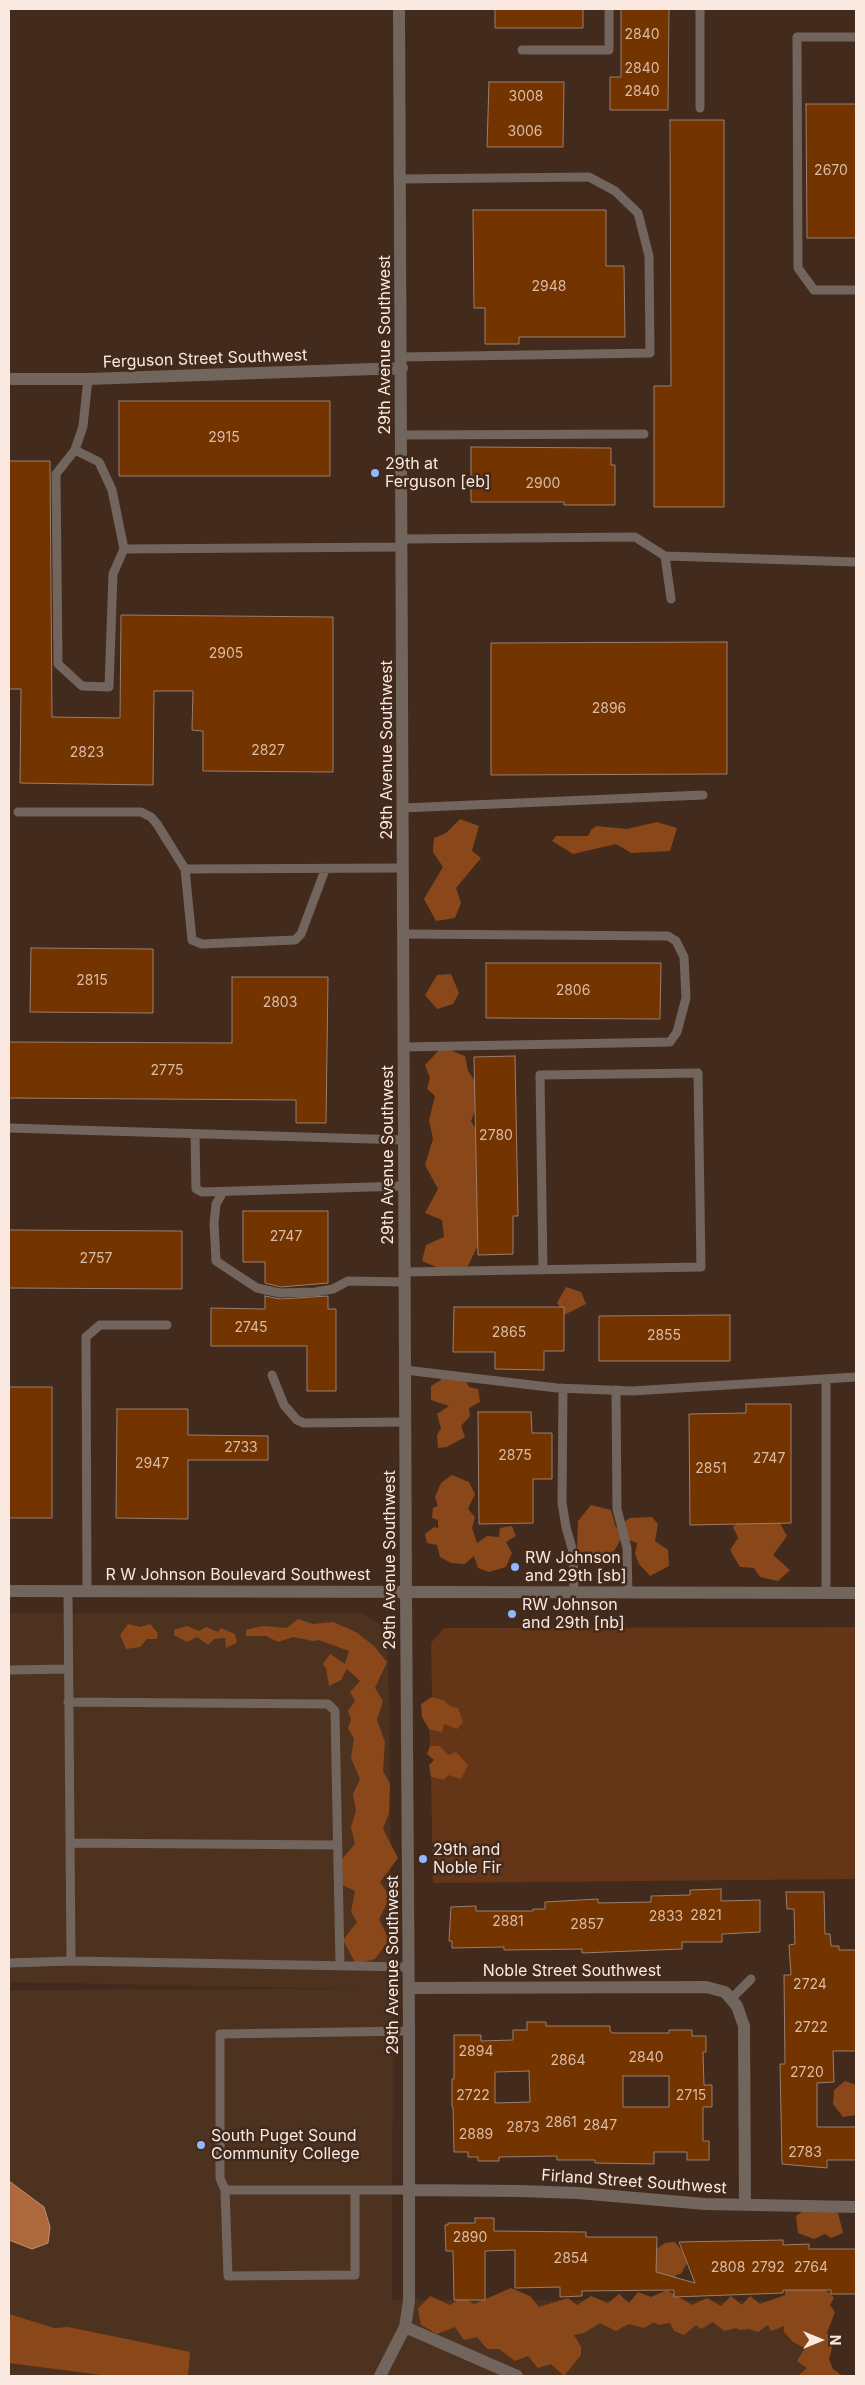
<!DOCTYPE html>
<html>
<head>
<meta charset="utf-8">
<style>
	body { margin:0 }
	#map { position:relative; width:865px; height:2385px; overflow:hidden; background:#422a1c; font-family:Inter,sans-serif }
	canvas { display:block }
	.frame { position:absolute; inset:0; border:10px solid #f9e9e0; pointer-events:none }
	.north { position:absolute; left:795px; top:2315px; width:50px; height:50px; -webkit-text-stroke:4px #422a1c; paint-order:stroke; rotate:90deg; font-size:14px; font-weight:700; line-height:20px; text-align:center; color:#f9e9e0 }
	.north::after { content:''; display:block; margin:auto; width:18px; height:22px; background:#f9e9e0; clip-path:polygon(50% 0,100% 100%,50% 72%,0 100%) }
</style>
</head>
<body>
<div id="map">
<canvas width="865" height="2385"></canvas>
<div class="frame"></div>
<div class="north">N</div>
</div>
<script>
const g = document.querySelector('canvas').getContext('2d');
g.lineJoin = 'round';
function fillPath(path, color) {
  g.fillStyle = color;
  g.fill(path, 'evenodd');
}
function toPath(rows) {
  const path = new Path2D();
  for (const r of rows) {
    path.moveTo(r[0], r[1]);
    for (let i = 2; i < r.length; i += 2) path.lineTo(r[i], r[i + 1]);
  }
  return path;
}
function stroke(path, color, width, dash) {
  g.strokeStyle = color;
  g.lineWidth = width;
  g.lineCap = dash ? 'butt' : 'round';
  g.setLineDash(dash || []);
  g.stroke(path);
}
function label(font, color, halo, rows, align = 'center') {
  g.font = font + ' Inter,sans-serif';
  g.lineWidth = 5;
  g.setLineDash([]);
  g.textBaseline = 'middle';
  g.strokeStyle = halo;
  g.fillStyle = color;
  for (const [text, x, y, turn = 0] of rows) {
    g.save();
    g.translate(x, y);
    g.rotate((+turn || 0) * Math.PI / 180);
    g.textAlign = isNaN(turn) ? turn : align;
    if (halo) g.strokeText(text, 0, 0);
    g.fillText(text, 0, 0);
    g.restore();
  }
}
fillPath(toPath([
	[9,1613,362,1613,379,1623,388,1649,393,1989,392,2300,811,2301,810,2376,9,2376,9,1990,358,1989,9,1982]
]), '#4e3220');
fillPath(toPath([
	[856,1627,856,1879,433,1883,431,1777,444,1780,448,1756,440,1746,430,1746,429,1729,441,1733,444,1724,458,1708,450,1706,444,1700,432,1697,431,1643,444,1628]
]), '#643516');
fillPath(toPath([
	[460,819,479,826,472,851,481,858,456,888,461,903,455,918,436,921,424,899,443,867,433,852,434,838,446,833],
	[657,822,677,828,670,851,631,853,616,844,573,854,552,841,556,836,588,836,591,830,596,826,627,829],
	[451,974,459,993,453,1004,437,1009,425,995,437,975],
	[442,1047,465,1056,468,1071,483,1092,471,1121,486,1146,489,1182,477,1216,481,1239,468,1266,448,1272,422,1261,426,1245,444,1237,442,1220,425,1213,438,1189,425,1165,433,1139,429,1120,435,1096,427,1089,430,1078,425,1065],
	[566,1287,581,1292,586,1304,564,1315,564,1308,560,1307,557,1303],
	[441,1375,465,1379,469,1387,478,1389,480,1402,469,1408,470,1416,461,1426,465,1437,447,1447,438,1448,437,1435,441,1428,437,1414,449,1406,431,1400,431,1386,441,1380],
	[452,1475,469,1482,475,1494,468,1509,475,1517,472,1528,477,1543,487,1536,499,1537,500,1528,512,1526,516,1536,506,1542,512,1553,506,1567,489,1572,478,1568,474,1556,465,1564,451,1563,440,1557,437,1545,427,1543,425,1534,434,1527,438,1528,438,1520,432,1518,433,1508,438,1506,435,1497,441,1483],
	[591,1505,611,1510,616,1528,630,1518,652,1517,658,1524,655,1541,668,1550,669,1566,650,1576,639,1564,635,1554,637,1543,626,1539,624,1534,614,1551,594,1560,577,1550,578,1521],
	[746,1514,780,1523,787,1536,773,1555,790,1570,778,1581,760,1577,754,1568,740,1567,730,1550,738,1538,733,1527],
	[298,1619,313,1624,333,1622,356,1632,374,1646,387,1662,375,1688,383,1701,377,1720,385,1742,383,1771,390,1784,389,1813,383,1829,398,1858,380,1882,390,1897,379,1919,389,1940,375,1959,356,1964,343,1940,357,1922,351,1912,355,1891,342,1885,337,1865,355,1844,351,1827,356,1811,353,1794,360,1779,351,1758,354,1739,348,1728,351,1720,348,1711,355,1701,350,1692,360,1681,347,1669,341,1680,329,1686,326,1668,323,1664,330,1654,345,1664,349,1651,319,1640,313,1641,293,1637,278,1642,266,1636,246,1636,246,1630,262,1626,287,1628],
	[128,1624,140,1627,150,1624,158,1633,157,1639,147,1639,140,1647,126,1649,120,1635],
	[187,1626,199,1631,206,1627,218,1632,221,1628,235,1634,237,1643,226,1648,225,1638,214,1639,208,1645,197,1637,187,1642,174,1635,174,1630],
	[432,1697,444,1700,450,1706,458,1708,463,1722,457,1729,444,1724,442,1733,429,1729,422,1717,421,1704],
	[430,1746,440,1746,448,1755,456,1752,468,1765,461,1779,448,1775,444,1780,431,1777,429,1765,434,1760,427,1754],
	[845,2081,856,2085,856,2115,843,2117,833,2104,834,2090],
	[821,2209,838,2213,843,2233,831,2238,825,2234,814,2239,798,2233,796,2216,803,2211],
	[675,2242,682,2251,687,2263,681,2274,676,2275,674,2281,656,2272,655,2250,665,2243],
	[785,2266,831,2294,834,2298,830,2305,835,2312,827,2333,833,2344,829,2359,833,2369,843,2376,798,2376,807,2368,797,2361,805,2348,793,2342,784,2332,784,2326,771,2331,768,2325,758,2332,749,2329,740,2330,736,2328,724,2331,713,2322,701,2329,696,2325,684,2335,674,2331,670,2323,658,2325,654,2322,644,2328,629,2324,616,2331,600,2323,584,2333,574,2335,581,2347,581,2355,564,2376,551,2364,538,2368,528,2356,515,2361,499,2349,487,2349,477,2337,464,2340,455,2327,437,2334,421,2325,418,2309,430,2296,450,2305,463,2297,474,2304,511,2288,530,2296,539,2307,568,2298,577,2305,591,2296,608,2303,619,2294,629,2303,638,2292,651,2297,667,2290,692,2305,707,2298,721,2306,731,2296,742,2305,750,2296,760,2304,785,2295],
	[9,2314,54,2328,68,2327,190,2352,188,2376,109,2376,9,2363]
]), '#8a481a');
const water = toPath([
	[9,2181,44,2207,50,2227,48,2243,32,2249,9,2240,9,2181]
]);
fillPath(water, '#ad683d');
stroke(water, '#c48f6e', 1);
const building = toPath([
	[495,9,583,9,583,28,495,28,495,9],
	[621,9,669,9,668,110,610,110,610,77,621,77,621,9],
	[489,82,564,82,563,147,487,147,489,82],
	[806,104,856,104,856,238,807,238,806,104],
	[670,120,724,120,724,507,654,507,654,386,671,386,670,120],
	[473,210,606,210,606,266,624,266,625,337,519,337,519,344,485,344,485,308,474,308,473,210],
	[119,401,330,401,330,476,119,476,119,401],
	[471,447,611,448,611,465,615,465,615,505,564,505,564,502,471,502,471,447],
	[9,461,50,461,52,717,120,718,121,615,333,617,333,772,203,771,203,731,192,730,193,691,154,691,153,785,20,783,21,689,9,689,9,461],
	[727,642,727,774,491,775,491,643,727,642],
	[31,948,153,949,153,1013,30,1012,31,948],
	[486,963,661,963,660,1019,486,1018,486,963],
	[232,977,328,977,326,1123,296,1123,296,1100,9,1098,9,1042,232,1043,232,977],
	[515,1056,518,1216,513,1216,513,1254,478,1255,474,1057,515,1056],
	[243,1211,328,1211,328,1283,281,1287,265,1283,265,1262,243,1262,243,1211],
	[9,1230,182,1231,182,1289,9,1288,9,1230],
	[265,1296,280,1299,328,1296,328,1309,336,1309,336,1391,307,1391,307,1346,211,1346,211,1308,265,1309,265,1296],
	[454,1307,564,1307,564,1351,544,1351,544,1370,495,1369,495,1352,453,1352,454,1307],
	[730,1315,730,1361,599,1361,599,1316,730,1315],
	[9,1387,52,1387,52,1518,9,1518,9,1387],
	[746,1404,791,1404,791,1523,690,1525,689,1414,746,1413,746,1404],
	[117,1409,188,1409,188,1435,268,1436,268,1460,188,1460,188,1519,116,1518,117,1409],
	[478,1412,531,1412,532,1433,552,1433,552,1479,533,1479,533,1523,479,1524,478,1412],
	[721,1889,721,1901,760,1900,760,1932,722,1934,722,1942,682,1942,682,1949,582,1953,582,1949,504,1950,504,1947,452,1948,452,1941,449,1941,451,1907,476,1906,476,1911,533,1911,533,1909,545,1909,545,1902,598,1899,598,1903,651,1902,651,1896,690,1895,690,1890,721,1889],
	[786,1892,824,1892,825,1934,830,1934,831,1946,839,1946,839,1950,856,1950,856,2051,833,2051,834,2082,817,2083,817,2127,856,2127,856,2160,827,2160,827,2168,782,2164,780,2064,785,2064,784,1975,791,1975,789,1945,795,1944,794,1909,787,1909,786,1892],
	[527,2022,546,2022,546,2026,610,2026,610,2031,613,2033,669,2033,669,2030,692,2030,692,2036,706,2036,706,2052,703,2052,704,2085,712,2085,712,2107,703,2107,703,2141,709,2141,709,2160,687,2160,687,2152,654,2152,654,2164,595,2163,595,2160,557,2160,557,2156,499,2157,499,2161,478,2161,478,2157,468,2157,468,2152,454,2152,453,2107,452,2107,452,2079,454,2079,454,2035,481,2035,481,2041,513,2040,513,2030,527,2030,527,2022],
	[529,2071,530,2102,495,2103,495,2072,529,2071],
	[623,2076,669,2076,669,2107,623,2107,623,2076],
	[475,2218,494,2218,494,2231,586,2232,586,2237,657,2237,656,2272,695,2283,679,2242,783,2240,783,2245,809,2244,809,2249,856,2249,856,2294,831,2294,831,2290,783,2290,783,2293,674,2297,674,2290,582,2291,582,2296,560,2297,560,2287,515,2288,515,2250,485,2251,485,2300,454,2300,453,2251,446,2251,445,2225,448,2225,448,2223,475,2223,475,2218]
]);
fillPath(building, '#743400');
stroke(building, '#9a7e6e', 1);
stroke(toPath([
	[700,9,700,108],
	[856,37,797,37,798,268,814,290,856,290],
	[522,50,609,50,609,9],
	[400,179,589,177,615,191,638,213,649,256,650,353,402,357],
	[88,379,83,426,75,450,56,474,58,664,82,686,109,687,113,574,124,549,402,547],
	[402,435,644,434],
	[75,450,99,462,112,490,124,549],
	[402,539,635,537,665,556,671,599],
	[665,556,856,562],
	[403,808,703,795],
	[18,812,141,812,151,817,157,824,185,869,403,868],
	[185,869,192,940,202,944,295,940,301,934,325,870],
	[403,934,668,936,676,941,684,957,686,998,677,1032,670,1042,404,1047],
	[9,1128,404,1140],
	[195,1134,196,1189,202,1192,404,1186],
	[223,1192,216,1204,214,1223,216,1261,257,1288,280,1293,315,1292,333,1289,348,1281,405,1282],
	[405,1272,701,1267,698,1073,540,1075,543,1270],
	[405,1370,557,1388,632,1391,856,1377],
	[272,1375,284,1405,297,1420,304,1423,405,1422],
	[826,1379,826,1593],
	[563,1388,562,1503,566,1527,573,1552,574,1592],
	[616,1390,617,1509,627,1548,628,1593],
	[68,1591,71,1961],
	[87,1591,86,1337,100,1325,167,1325],
	[9,1670,68,1669],
	[68,1702,328,1704,335,1711,340,1965],
	[70,1843,338,1845],
	[9,1963,71,1961,409,1967],
	[732,1998,751,1979],
	[409,2031,220,2034,220,2178,225,2190,410,2190],
	[225,2190,228,2276,355,2275,355,2190]
]), '#71655e', 9);
stroke(toPath([
	[409,1988,706,1987,725,1992,737,2006,744,2026,745,2204],
	[410,2190,520,2191,578,2193,705,2204,856,2207],
	[405,2327,517,2376],
	[380,2376,405,2327,409,2301,409,2031,406,1592]
]), '#71655e', 12);
stroke(toPath([
	[399,9,406,1592],
	[9,379,88,379,402,368],
	[9,1591,856,1593]
]), '#71655e', 12);
for (const [x, y, r, color] of [
	[375,473,5,"#91b8fd"],
	[515,1567,5,"#91b8fd"],
	[512,1614,5,"#91b8fd"],
	[423,1859,5,"#91b8fd"],
	[201,2145,5,"#91b8fd"]
]) {
  const dot = new Path2D();
  dot.arc(x, y, r, 0, 2 * Math.PI);
  g.fillStyle = color;
  g.fill(dot);
  stroke(dot, '#422a1c', 2);
}
label('14px', '#d8bca8', null, [
	["2840",642,35],
	["2840",642,69],
	["2840",642,92],
	["3008",526,97],
	["3006",525,132],
	["2670",831,171],
	["2948",549,287],
	["2915",224,438],
	["2900",543,484],
	["2905",226,654],
	["2896",609,709],
	["2827",268,751],
	["2823",87,753],
	["2815",92,981],
	["2806",573,991],
	["2803",280,1003],
	["2775",167,1071],
	["2780",496,1136],
	["2747",286,1237],
	["2757",96,1259],
	["2745",251,1328],
	["2865",509,1333],
	["2855",664,1336],
	["2733",241,1448],
	["2875",515,1456],
	["2747",769,1459],
	["2947",152,1464],
	["2851",711,1469],
	["2821",706,1916],
	["2833",666,1917],
	["2881",508,1922],
	["2857",587,1925],
	["2724",810,1985],
	["2722",811,2028],
	["2894",476,2052],
	["2840",646,2058],
	["2864",568,2061],
	["2720",807,2073],
	["2722",473,2096],
	["2715",691,2096],
	["2861",561,2123],
	["2847",600,2126],
	["2873",523,2128],
	["2889",476,2135],
	["2783",805,2153],
	["2890",470,2238],
	["2854",571,2259],
	["2808",728,2268],
	["2792",768,2268],
	["2764",811,2268]
]);
label('16px', '#f9e9e0', '#422a1c', [
	["29th Avenue Southwest",385,345,-90],
	["Ferguson Street Southwest",205,359,-2],
	["29th Avenue Southwest",387,750,-90],
	["29th Avenue Southwest",388,1155,-90],
	["29th Avenue Southwest",390,1560,-90],
	["R W Johnson Boulevard Southwest",238,1575],
	["29th Avenue Southwest",393,1965,-90],
	["Noble Street Southwest",572,1971],
	["Firland Street Southwest",634,2182,4]
]);
label('16px', '#f9e9e0', '#422a1c', [
	["29th at",385,464],
	["Ferguson [eb]",385,482],
	["RW Johnson",525,1558],
	["and 29th [sb]",525,1576],
	["RW Johnson",522,1605],
	["and 29th [nb]",522,1623],
	["29th and",433,1850],
	["Noble Fir",433,1868],
	["South Puget Sound",211,2136],
	["Community College",211,2154]
], 'left');
</script>
</body>
</html>
